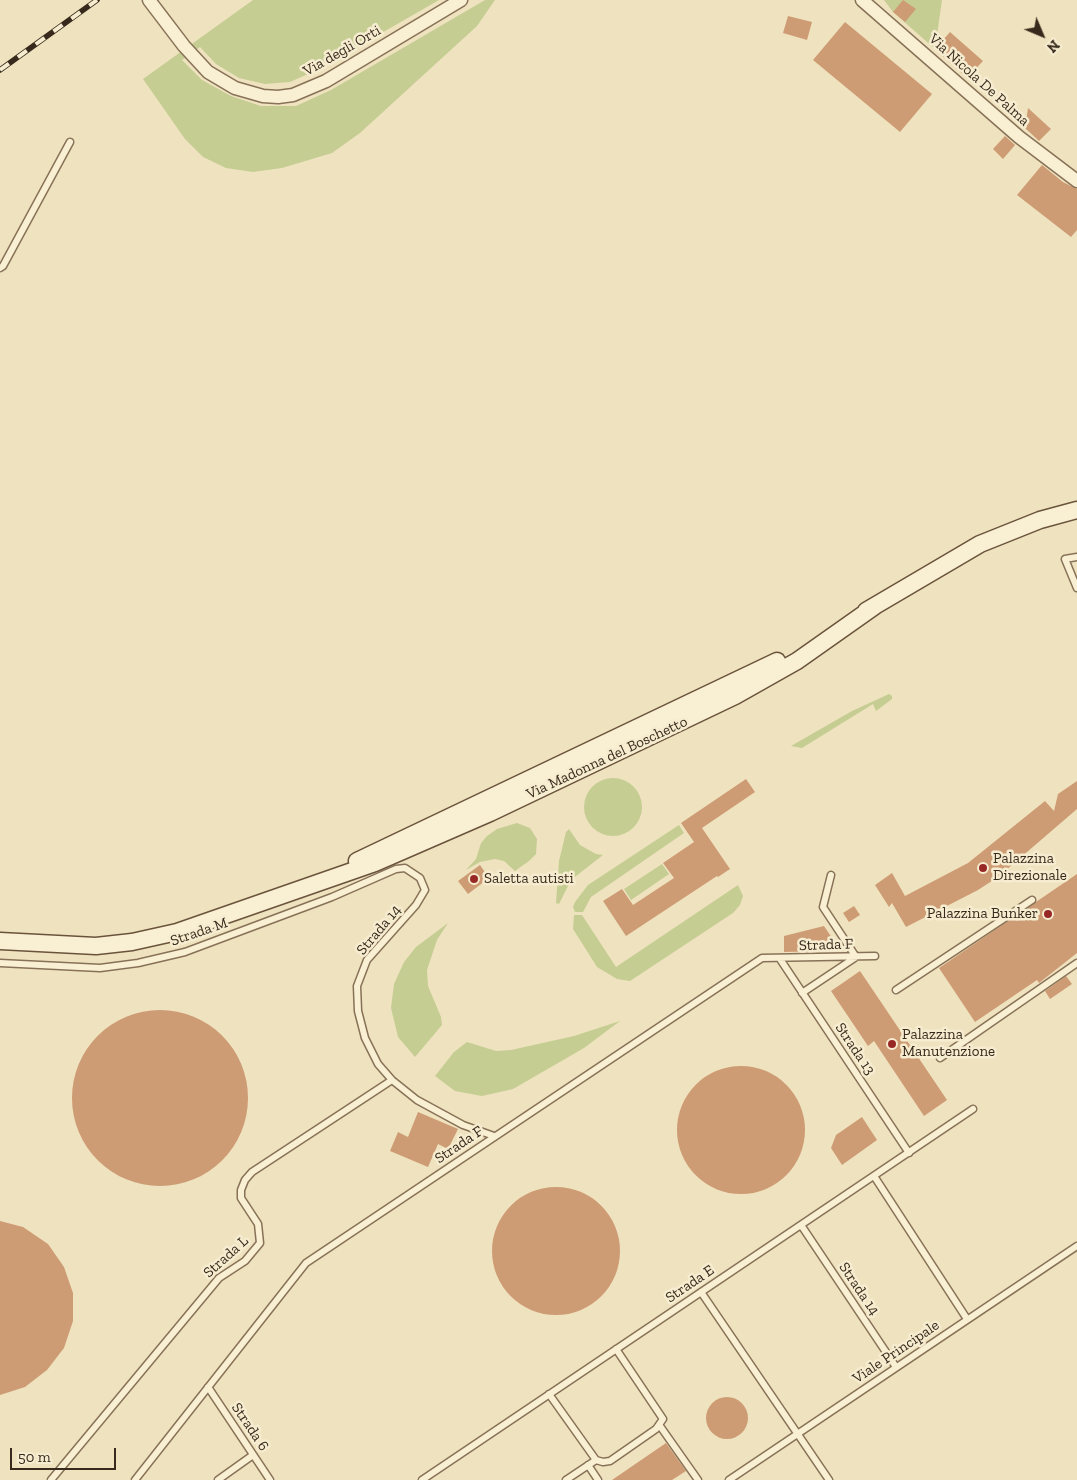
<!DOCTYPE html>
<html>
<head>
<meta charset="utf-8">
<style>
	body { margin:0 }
	#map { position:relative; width:1077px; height:1480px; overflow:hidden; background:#efe2bf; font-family:"Zilla Slab",serif }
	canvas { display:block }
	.north { position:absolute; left:1017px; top:10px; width:50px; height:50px; -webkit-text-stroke:4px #f6eccf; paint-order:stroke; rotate:135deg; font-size:14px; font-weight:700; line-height:20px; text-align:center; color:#372a1c }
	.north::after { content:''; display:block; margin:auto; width:18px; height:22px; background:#372a1c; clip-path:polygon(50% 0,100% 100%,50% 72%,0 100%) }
	.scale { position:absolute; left:10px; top:1448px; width:106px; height:22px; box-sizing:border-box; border:2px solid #372a1c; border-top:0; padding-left:6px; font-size:15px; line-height:18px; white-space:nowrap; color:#372a1c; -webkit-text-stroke:4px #f6eccf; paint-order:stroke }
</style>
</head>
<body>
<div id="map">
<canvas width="1077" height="1480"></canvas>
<div class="north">N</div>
<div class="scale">50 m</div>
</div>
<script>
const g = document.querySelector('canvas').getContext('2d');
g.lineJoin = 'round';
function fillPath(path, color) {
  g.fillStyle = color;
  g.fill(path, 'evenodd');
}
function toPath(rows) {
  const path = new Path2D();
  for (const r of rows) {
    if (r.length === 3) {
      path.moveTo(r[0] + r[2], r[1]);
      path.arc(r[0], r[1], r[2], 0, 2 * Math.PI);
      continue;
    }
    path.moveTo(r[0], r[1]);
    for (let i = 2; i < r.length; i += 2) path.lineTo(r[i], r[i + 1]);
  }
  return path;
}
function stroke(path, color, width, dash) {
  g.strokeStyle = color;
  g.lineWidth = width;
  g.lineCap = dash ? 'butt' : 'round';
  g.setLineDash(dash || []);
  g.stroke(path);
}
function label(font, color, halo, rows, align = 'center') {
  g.font = font + ' "Zilla Slab",serif';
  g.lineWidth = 5;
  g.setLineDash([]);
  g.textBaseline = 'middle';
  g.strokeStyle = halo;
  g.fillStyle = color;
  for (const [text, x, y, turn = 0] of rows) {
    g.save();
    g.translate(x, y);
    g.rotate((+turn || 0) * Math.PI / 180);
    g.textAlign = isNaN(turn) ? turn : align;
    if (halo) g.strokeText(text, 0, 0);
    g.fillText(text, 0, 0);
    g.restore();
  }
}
fillPath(toPath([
	[253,0,439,0,319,69,290,82,265,84,239,78,216,64,200,47,182,60,202,80,231,96,261,106,296,106,331,90,485,0,495,0,477,26,360,133,332,153,282,168,253,172,226,168,203,157,185,139,143,79],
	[884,0,942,0,935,49,893,12],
	[889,694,892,696,892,699,876,711,873,704,802,748,791,746,852,711],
	[613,807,29],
	[517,823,530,828,537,839,536,854,529,861,515,871,504,861,495,859,480,862,466,870,476,859,481,843,487,836,497,829],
	[679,825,684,833,591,897,583,912,575,912,573,907,575,902,588,885],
	[569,829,580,845,596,854,603,855,571,880,559,904,556,903,559,861,566,832],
	[662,864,669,874,631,900,624,889],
	[738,885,743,896,740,905,733,913,630,981,617,979,597,967,573,929,574,915,582,915,616,967],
	[448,923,437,940,427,970,428,986,441,1017,442,1025,415,1057,398,1037,391,1008,394,984,404,962,416,947],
	[620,1021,584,1048,513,1089,482,1096,455,1091,435,1076,454,1052,467,1042,496,1051,511,1050,574,1036]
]), '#c5cd93');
fillPath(toPath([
	[903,0,916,9,905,22,893,12],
	[788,16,812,22,807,40,783,33],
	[845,22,932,94,900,132,813,60],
	[950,32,983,61,967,78,935,49],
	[1028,108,1051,129,1039,141,1025,128],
	[1005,136,1015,145,1003,159,993,149],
	[1042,165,1063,182,1077,189,1077,230,1071,237,1017,195],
	[746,779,755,792,702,828,730,869,718,877,717,876,626,936,603,901,622,889,633,905,674,878,663,863,694,842,681,823],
	[1077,781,1077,809,998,877,978,890,906,927,892,903,889,907,875,885,892,873,905,896,968,863,1045,801,1054,811,1058,794],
	[480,865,489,878,468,894,458,881],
	[1077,874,1077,953,1039,983,1037,980,975,1022,939,968],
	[854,906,860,915,849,922,843,913],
	[824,926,836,944,828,951,784,952,784,936],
	[860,971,947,1100,924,1116,874,1041,868,1046,831,991],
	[1066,976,1072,984,1050,999,1045,991],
	[160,1098,88],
	[741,1130,64],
	[418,1112,458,1129,448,1149,438,1144,428,1167,390,1151,398,1132,408,1137],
	[862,1117,877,1140,842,1165,831,1148,836,1135],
	[556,1251,64],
	[0,1221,23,1227,48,1244,64,1267,73,1293,73,1321,64,1348,47,1370,25,1387,0,1395],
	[727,1418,21],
	[666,1443,686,1471,672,1480,612,1480]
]), '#ce9c74');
const service = toPath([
	[0,268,3,266,70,142],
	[1077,557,1065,559,1077,588],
	[780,959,909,1153],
	[0,963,100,968,138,963,185,952,332,897,396,869,405,868,420,878,425,890,416,905,367,960,357,986,358,1011,365,1038,378,1064,392,1080,417,1100,463,1125,494,1136],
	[896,990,1032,900],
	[802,993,856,957,823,907,831,875],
	[940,1058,1077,963],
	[874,1176,967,1319],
	[801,1225,896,1367],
	[701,1292,829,1480],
	[208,1387,270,1480],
	[549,1394,596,1460,603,1462,610,1461,656,1429,663,1419,616,1349],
	[660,1426,698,1480],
	[588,1465,598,1480],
	[51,1480,219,1278,245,1261,260,1243,258,1224,241,1198,241,1190,245,1180,252,1172,392,1080],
	[135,1480,306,1263,762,958,875,956],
	[218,1480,253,1455],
	[422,1480,973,1109],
	[566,1480,596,1460],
	[729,1480,1077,1246]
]);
const minor = toPath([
	[149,0,184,46,208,72,235,88,263,96,278,97,293,95,326,81,461,0],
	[862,0,1019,137,1077,181]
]);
const secondary = toPath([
	[866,611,980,544,1040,520,1077,510],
	[357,861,777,661],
	[0,941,96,946,132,942,177,932,375,863,490,813,735,696,797,661,875,606]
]);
stroke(service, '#887257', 9);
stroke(minor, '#887257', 15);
stroke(secondary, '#6a533b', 19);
stroke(service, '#f9efd3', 6);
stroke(minor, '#f9efd3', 12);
stroke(secondary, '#f9efd3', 16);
const rail = toPath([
	[0,70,97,0]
]);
stroke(rail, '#372a1c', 5.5);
stroke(rail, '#f6eccf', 4, [11]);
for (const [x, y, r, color] of [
	[983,868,5,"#982826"],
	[474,879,5,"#982826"],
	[1048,914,5,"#982826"],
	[892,1044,5,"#982826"]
]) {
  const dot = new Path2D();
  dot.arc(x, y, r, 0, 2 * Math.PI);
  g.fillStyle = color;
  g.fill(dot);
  stroke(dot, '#f6eccf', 2);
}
label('15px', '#372a1c', '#f6eccf', [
	["Via degli Orti",342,51,-30],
	["Via Nicola De Palma",979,80,42],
	["Via Madonna del Boschetto",607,758,-25],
	["Strada 14",379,930,-50],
	["Strada M",199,932,-19],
	["Strada F",826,945,-2],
	["Strada 13",855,1049,56],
	["Strada F",459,1145,-34],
	["Strada L",226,1257,-42],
	["Strada E",690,1284,-34],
	["Strada 14",859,1289,56],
	["Viale Principale",896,1352,-34],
	["Strada 6",250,1427,56]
]);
label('15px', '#372a1c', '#f6eccf', [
	["Palazzina",993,859],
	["Direzionale",993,876],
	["Saletta autisti",484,879],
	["Palazzina Bunker",1038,914,"right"],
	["Palazzina",902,1035],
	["Manutenzione",902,1052]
], 'left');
</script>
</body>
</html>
